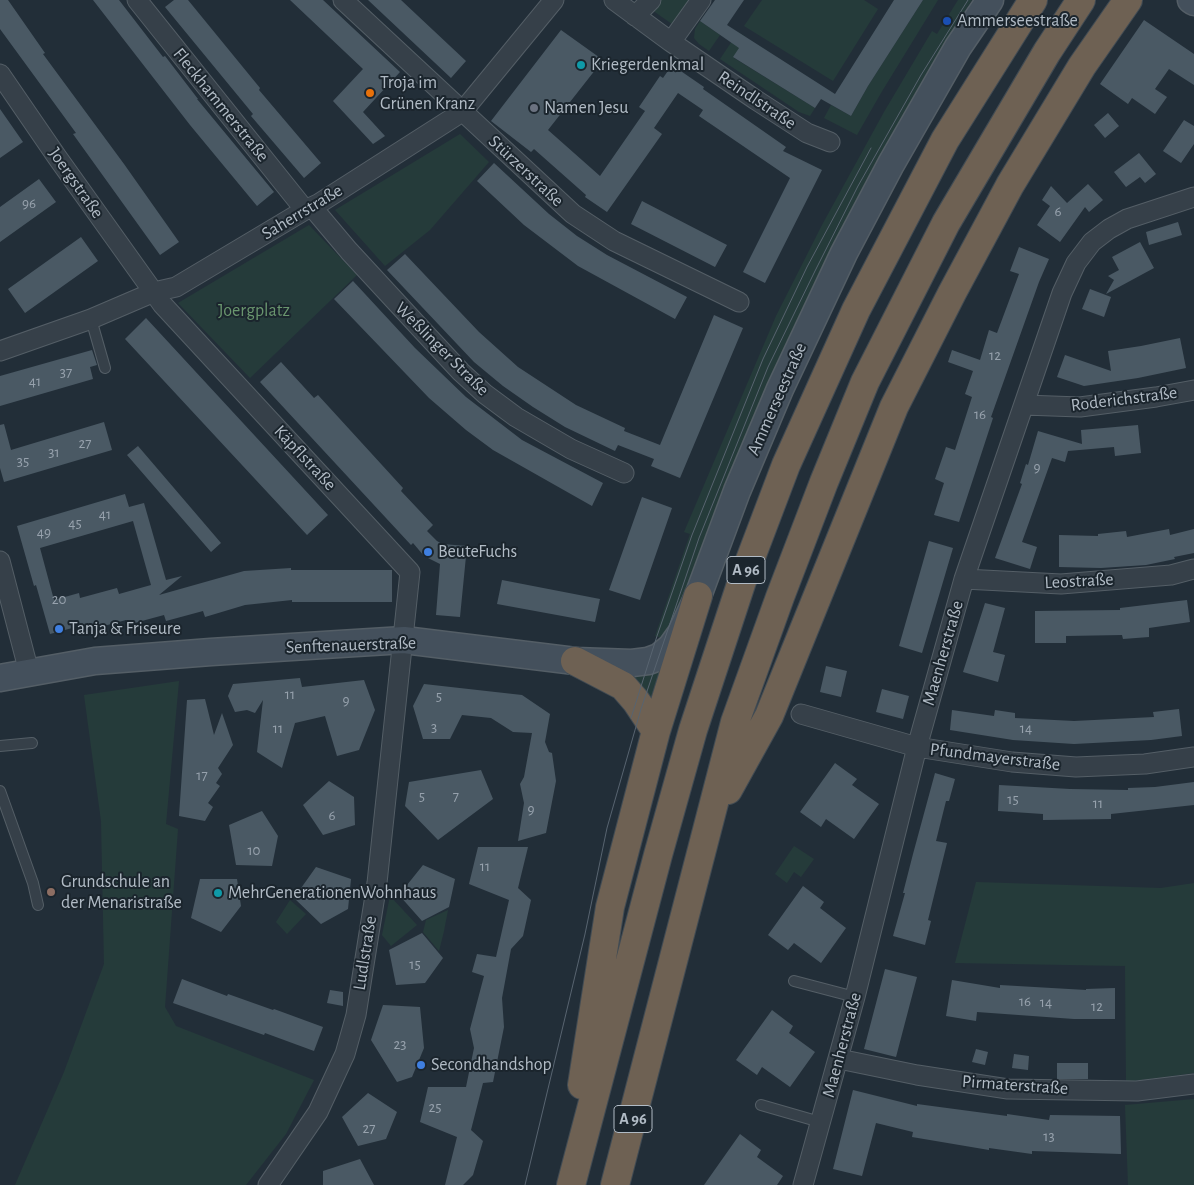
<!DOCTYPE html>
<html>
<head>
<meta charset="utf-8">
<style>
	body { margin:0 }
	canvas { display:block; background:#222e38 }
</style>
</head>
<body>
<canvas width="1194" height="1185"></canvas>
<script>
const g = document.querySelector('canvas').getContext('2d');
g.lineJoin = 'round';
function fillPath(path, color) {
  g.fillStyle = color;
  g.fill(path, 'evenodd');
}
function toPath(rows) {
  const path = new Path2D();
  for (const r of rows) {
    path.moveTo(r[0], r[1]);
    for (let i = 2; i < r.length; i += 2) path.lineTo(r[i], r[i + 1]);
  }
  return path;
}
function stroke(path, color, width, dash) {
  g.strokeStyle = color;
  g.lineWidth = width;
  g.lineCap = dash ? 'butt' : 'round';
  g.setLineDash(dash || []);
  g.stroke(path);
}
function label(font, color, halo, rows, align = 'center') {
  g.font = font + ' "Alegreya Sans",sans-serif';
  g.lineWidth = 4;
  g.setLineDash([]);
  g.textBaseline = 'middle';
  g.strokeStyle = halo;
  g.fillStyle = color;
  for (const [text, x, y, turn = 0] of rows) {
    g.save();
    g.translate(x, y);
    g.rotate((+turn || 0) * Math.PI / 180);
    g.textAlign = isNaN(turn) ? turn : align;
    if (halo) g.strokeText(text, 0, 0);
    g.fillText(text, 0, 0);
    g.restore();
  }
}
fillPath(toPath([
	[659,0,689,0,672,24,652,10],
	[762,0,864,0,878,9,833,81,744,26],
	[923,0,938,0,881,93,857,135,824,118,831,105,851,116,868,86],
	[958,0,972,0,959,20,962,22,669,640,655,636,690,534,684,532,776,316,822,225,884,112,932,31,937,34],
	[700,21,720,35,709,51,699,44,694,38,695,29],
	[738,32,746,37,734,58,815,108,810,116,799,112,720,59],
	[460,134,489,162,430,230,385,266,335,210],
	[309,225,357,275,250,378,178,303],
	[668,663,653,711,630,686,636,667],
	[179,681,166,824,178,829,165,1007,176,1026,314,1080,286,1134,246,1185,15,1185,64,1072,104,964,101,821,84,695],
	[794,846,814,859,801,877,794,872,787,883,775,874],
	[976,882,1161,888,1194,883,1194,1073,1126,1082,1125,966,955,963],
	[390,896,417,925,391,946,382,935],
	[290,900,306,914,287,934,276,922],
	[448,910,444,931,439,951,423,932,426,920],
	[1194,1099,1194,1185,1128,1185,1125,1105]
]), '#253b3a');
fillPath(toPath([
	[0,0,8,0,45,53,43,54,124,164,179,242,160,255,73,134,76,133,0,29],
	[93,0,119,0,163,57,165,56,198,99,197,99,274,192,257,206,190,125],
	[174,0,188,0,260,88,259,90,321,163,304,178,251,116,253,114,165,7],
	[290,0,323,0,400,72,363,112,385,136,373,144,333,101,363,69],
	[368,0,401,0,466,61,451,78],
	[715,0,744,0,727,25,835,94,894,0,923,0,868,86,851,116,821,99,815,108,733,57,739,48,700,21],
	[1144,20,1194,54,1194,85,1169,69,1155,89,1167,97,1155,114,1132,98,1128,104,1100,84],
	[561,30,603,60,548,130,600,176,645,111,639,107,660,76,663,78,672,65,704,87,703,89,786,147,783,151,822,170,765,283,743,272,790,178,699,116,703,110,678,93,654,128,662,134,607,212,585,197,586,195,534,149,531,152,491,121],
	[0,109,23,142,0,158],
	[1108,113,1119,126,1105,138,1094,125],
	[1184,120,1194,126,1194,144,1181,163,1163,151],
	[1139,153,1156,174,1145,183,1140,177,1126,187,1114,172],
	[494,163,549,214,577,236,607,255,687,297,675,319,578,266,524,225,477,181],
	[39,179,56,202,0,242,0,207],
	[1088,184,1103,200,1089,212,1085,207,1060,242,1037,225,1050,206,1042,200,1051,186,1067,203],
	[642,201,727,245,715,267,631,224],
	[1178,222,1182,235,1149,245,1146,232],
	[81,237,98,261,25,313,8,289],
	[1140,242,1154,268,1106,294,1114,280,1108,276,1119,270,1112,257],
	[1019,247,1049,259,1039,282,991,417,993,418,959,522,934,515,944,483,935,479,946,447,955,450,972,397,965,394,973,371,948,362,952,350,980,360,989,330,997,333,1019,274,1010,271],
	[405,254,479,332,518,367,576,405,625,428,624,431,660,445,714,315,743,328,680,478,651,466,654,459,618,445,615,451,565,427,533,407,503,386,474,362,387,270],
	[353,281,415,348,466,397,522,440,603,483,592,506,493,450,466,430,429,398,334,299],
	[1090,289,1111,297,1104,317,1082,309],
	[146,318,328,515,307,535,125,339],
	[1180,338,1186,368,1138,378,1084,386,1057,377,1065,355,1111,371,1108,351,1141,346],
	[92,350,97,365,90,367,93,379,0,406,0,376],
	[281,362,314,398,318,395,403,488,401,491,433,525,427,531,437,541,442,544,467,546,460,617,436,615,440,564,424,556,413,543,411,545,260,382],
	[104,422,112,450,4,482,0,468,0,425,4,424,11,450],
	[1138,425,1141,453,1115,456,1114,447,1068,451,1065,462,1052,458,1022,542,1037,547,1030,569,995,558,1022,484,1020,483,1026,464,1028,465,1038,431,1082,444,1081,430],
	[138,446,221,543,211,552,127,455],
	[125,494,129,507,144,503,166,580,182,576,159,595,244,571,291,568,291,570,392,570,392,602,292,602,292,600,245,605,205,617,203,611,166,621,164,615,127,625,126,620,89,630,87,624,50,634,36,585,34,586,17,526],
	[133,521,151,585,119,594,117,588,80,598,79,593,54,600,40,548],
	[642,497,672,508,640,600,609,590],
	[1169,529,1170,535,1194,529,1194,553,1174,557,1175,559,1146,565,1101,568,1059,567,1059,535,1098,536,1098,534,1126,531,1127,537],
	[929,541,953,548,922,653,899,646],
	[502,580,600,599,595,622,497,604],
	[1187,600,1190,622,1149,628,1149,637,1123,639,1122,635,1066,636,1066,643,1035,643,1035,611,1120,610,1120,608],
	[985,603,1005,608,993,652,1005,655,998,682,963,672],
	[826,666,847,671,841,697,820,692],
	[300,678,302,687,364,680,375,710,359,750,337,756,325,716,295,723,282,768,257,752,263,700,255,713,247,710,235,712,228,696,233,684],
	[424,684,522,695,550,714,545,742,549,752,552,753,556,781,546,833,518,841,524,803,520,784,524,777,532,733,513,732,491,718,462,715,450,739,423,739,413,706],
	[882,689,909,696,903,719,876,712],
	[205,699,214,735,222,713,233,745,218,768,222,774,216,783,220,786,208,803,213,807,205,821,179,816,187,700],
	[1179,709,1182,736,1151,740,1074,744,1013,740,950,730,952,710,994,716,995,710,1015,713,1015,718,1074,721,1154,717,1153,712],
	[835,763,857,779,852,785,879,804,854,839,826,819,821,827,800,812],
	[481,770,493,799,438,840,405,806,409,782],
	[935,773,955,779,949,801,946,801,936,841,947,843,928,920,931,921,925,945,893,936,905,893,903,893,913,854],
	[329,781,354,797,355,825,323,835,303,805],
	[1194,782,1194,805,1111,814,1111,819,1043,820,1043,814,998,811,999,785,1070,789,1128,790,1128,788,1155,787],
	[262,811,278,836,272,866,236,865,229,825],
	[478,847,528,847,518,888,531,900,523,936,511,949,502,998,504,1027,493,1082,483,1083,471,1130,483,1141,473,1175,463,1185,445,1185,457,1137,420,1122,428,1087,466,1087,474,1048,470,1029,484,976,472,972,477,954,496,957,509,900,469,884],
	[423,865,455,879,449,907,422,921,399,895],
	[316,867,351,879,348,909,321,924,294,898],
	[200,879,237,879,241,906,221,932,191,918],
	[803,886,824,902,820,908,846,928,821,963,794,943,788,950,768,935],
	[422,933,443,958,425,983,396,985,389,950],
	[885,969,917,977,896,1057,864,1049],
	[182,979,227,996,228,994,273,1010,274,1009,323,1027,314,1051,265,1033,264,1035,173,1003],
	[952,980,1000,988,1000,985,1086,990,1086,989,1115,988,1115,1019,1074,1019,977,1012,976,1021,946,1016],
	[330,990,343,992,343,1006,327,1003],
	[383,1005,420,1007,424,1048,412,1077,397,1082,371,1040],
	[772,1010,793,1026,789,1033,815,1052,790,1087,762,1067,757,1075,736,1060],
	[976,1049,988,1052,985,1065,972,1062],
	[1014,1054,1029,1056,1028,1070,1012,1068],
	[1057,1063,1088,1063,1088,1079,1057,1079],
	[853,1090,917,1106,917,1104,1007,1116,1007,1114,1049,1120,1050,1115,1120,1116,1121,1154,1032,1151,1032,1154,989,1148,989,1150,912,1137,913,1132,876,1123,862,1176,833,1169],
	[368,1093,397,1112,386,1139,358,1146,342,1117],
	[740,1134,761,1150,757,1157,783,1176,777,1185,704,1185],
	[360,1159,374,1185,323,1185,323,1171]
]), '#4a5964');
const lane = toPath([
	[91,319,105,368],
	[0,746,32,743],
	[0,791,33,883,38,905],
	[794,981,855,997],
	[761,1105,820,1122]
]);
const street = toPath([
	[137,0,305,210],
	[343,0,573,214,614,241,739,302],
	[614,0,671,42,756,100,807,133,830,142],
	[635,16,651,0],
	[671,42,701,0],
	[0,74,57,157,162,304,410,572,377,883,356,1015,345,1054,318,1112,268,1185],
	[312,207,349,251,422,330,461,372,485,394,516,417,571,449,624,473],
	[0,351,91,319,154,292,176,287,305,210,318,204,462,112,554,0],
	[1024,405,1080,407,1156,397,1194,390],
	[0,561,29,672],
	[964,579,1061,584,1171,575,1194,569],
	[801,714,917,747,1012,762,1076,767,1145,764,1194,757],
	[839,1059,917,1075,1008,1089,1137,1091,1194,1084],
	[803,1185,855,997,917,747,964,579,1062,293,1076,263,1092,242,1109,229,1127,219,1194,197]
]);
const secondary = toPath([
	[1191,0,1194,2],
	[0,678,95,661,211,652,404,640,575,661,632,663,648,661,659,657,671,647,681,633,698,596,737,491,780,389,844,253,891,164,958,47,990,0]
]);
const highway = toPath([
	[575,661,623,686,636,701,656,731],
	[728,790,769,716,894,407,952,293,1010,185,1082,66,1128,0],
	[582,1085,610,907,656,731,698,596],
	[571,1185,658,855,693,730,742,581,786,465,856,310,945,140,1033,0],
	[615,1185,735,722,780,597,824,482,865,382,946,223,1047,52,1081,0]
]);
stroke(lane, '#545e66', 12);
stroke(street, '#545e66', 21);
stroke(secondary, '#545e66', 29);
stroke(highway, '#414b53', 30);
stroke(lane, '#364049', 10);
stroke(street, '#364049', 19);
stroke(secondary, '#44505c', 26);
stroke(highway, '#6e6153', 28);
stroke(toPath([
	[631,718,657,636,692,535,763,359,807,267,871,148],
	[525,1185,585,934,607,828,641,709,699,538,768,367,815,271,858,186,921,75,968,0]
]), '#586470', 1);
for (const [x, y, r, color] of [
	[947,21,5,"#1a4fb4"],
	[581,65,5,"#0f9aa8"],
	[370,93,5,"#e8710a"],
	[534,108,5,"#6b7280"],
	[428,552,5,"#3f7fe0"],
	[59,629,5,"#3f7fe0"],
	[51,892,5,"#8d6e63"],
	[218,893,5,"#0f9aa8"],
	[421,1065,5,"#3f7fe0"]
]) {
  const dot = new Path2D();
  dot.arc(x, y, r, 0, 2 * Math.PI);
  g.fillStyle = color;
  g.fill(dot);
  stroke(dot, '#1b252d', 2);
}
label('15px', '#97a2ad', null, [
	["96",29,203],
	["6",1058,211],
	["12",995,355],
	["37",66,372],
	["41",35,381],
	["16",980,414],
	["27",85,443],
	["31",54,452],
	["35",23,461],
	["9",1037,467],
	["41",105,514],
	["45",75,523],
	["49",44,532],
	["20",59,599],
	["11",290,694],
	["5",439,696],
	["9",346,700],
	["3",434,727],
	["11",278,728],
	["14",1026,728],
	["17",202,775],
	["5",422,796],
	["7",456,796],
	["15",1013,799],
	["11",1098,803],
	["9",531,809],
	["6",332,815],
	["10",254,850],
	["11",485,866],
	["15",415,964],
	["16",1025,1001],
	["14",1046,1002],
	["12",1097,1006],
	["23",400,1044],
	["25",435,1107],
	["27",369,1128],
	["13",1049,1136]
]);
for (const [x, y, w] of [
	[746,570,38],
	[633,1119,38]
]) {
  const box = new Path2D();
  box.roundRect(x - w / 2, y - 13.5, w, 27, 4);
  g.fillStyle = '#1b252d';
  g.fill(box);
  stroke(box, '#b1bbc5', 1);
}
label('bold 16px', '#b1bbc5', null, [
	["A 96",746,570],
	["A 96",633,1119]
]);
label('18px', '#b1bbc5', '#1b252d', [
	["Ammerseestraße",957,21],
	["Kriegerdenkmal",591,65],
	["Troja im",380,83],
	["Grünen Kranz",380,104],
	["Namen Jesu",544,108],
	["BeuteFuchs",438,552],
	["Tanja & Friseure",69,629],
	["Grundschule an",61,882],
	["der Menaristraße",61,903],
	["MehrGenerationenWohnhaus",228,893],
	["Secondhandshop",431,1065]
], 'left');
label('18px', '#b1bbc5', '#1b252d', [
	["Reindlstraße",757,100,34],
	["Fleckhammerstraße",221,105,51],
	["Stürzerstraße",526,171,43],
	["Joergstraße",76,183,55],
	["Saherrstraße",302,212,-31],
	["Weßlinger Straße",442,349,45],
	["Ammerseestraße",777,399,-66],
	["Roderichstraße",1124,399,-7],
	["Käpflstraße",305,458,47],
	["Leostraße",1079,581,-3],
	["Senftenauerstraße",351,645,-2],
	["Maenherstraße",943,653,-74],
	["Pfundmayerstraße",995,757,7],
	["Ludlstraße",365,953,-81],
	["Maenherstraße",842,1045,-75],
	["Pirmaterstraße",1015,1085,4]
]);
label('18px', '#69956e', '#1b252d', [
	["Joergplatz",254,311]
]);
</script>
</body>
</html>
